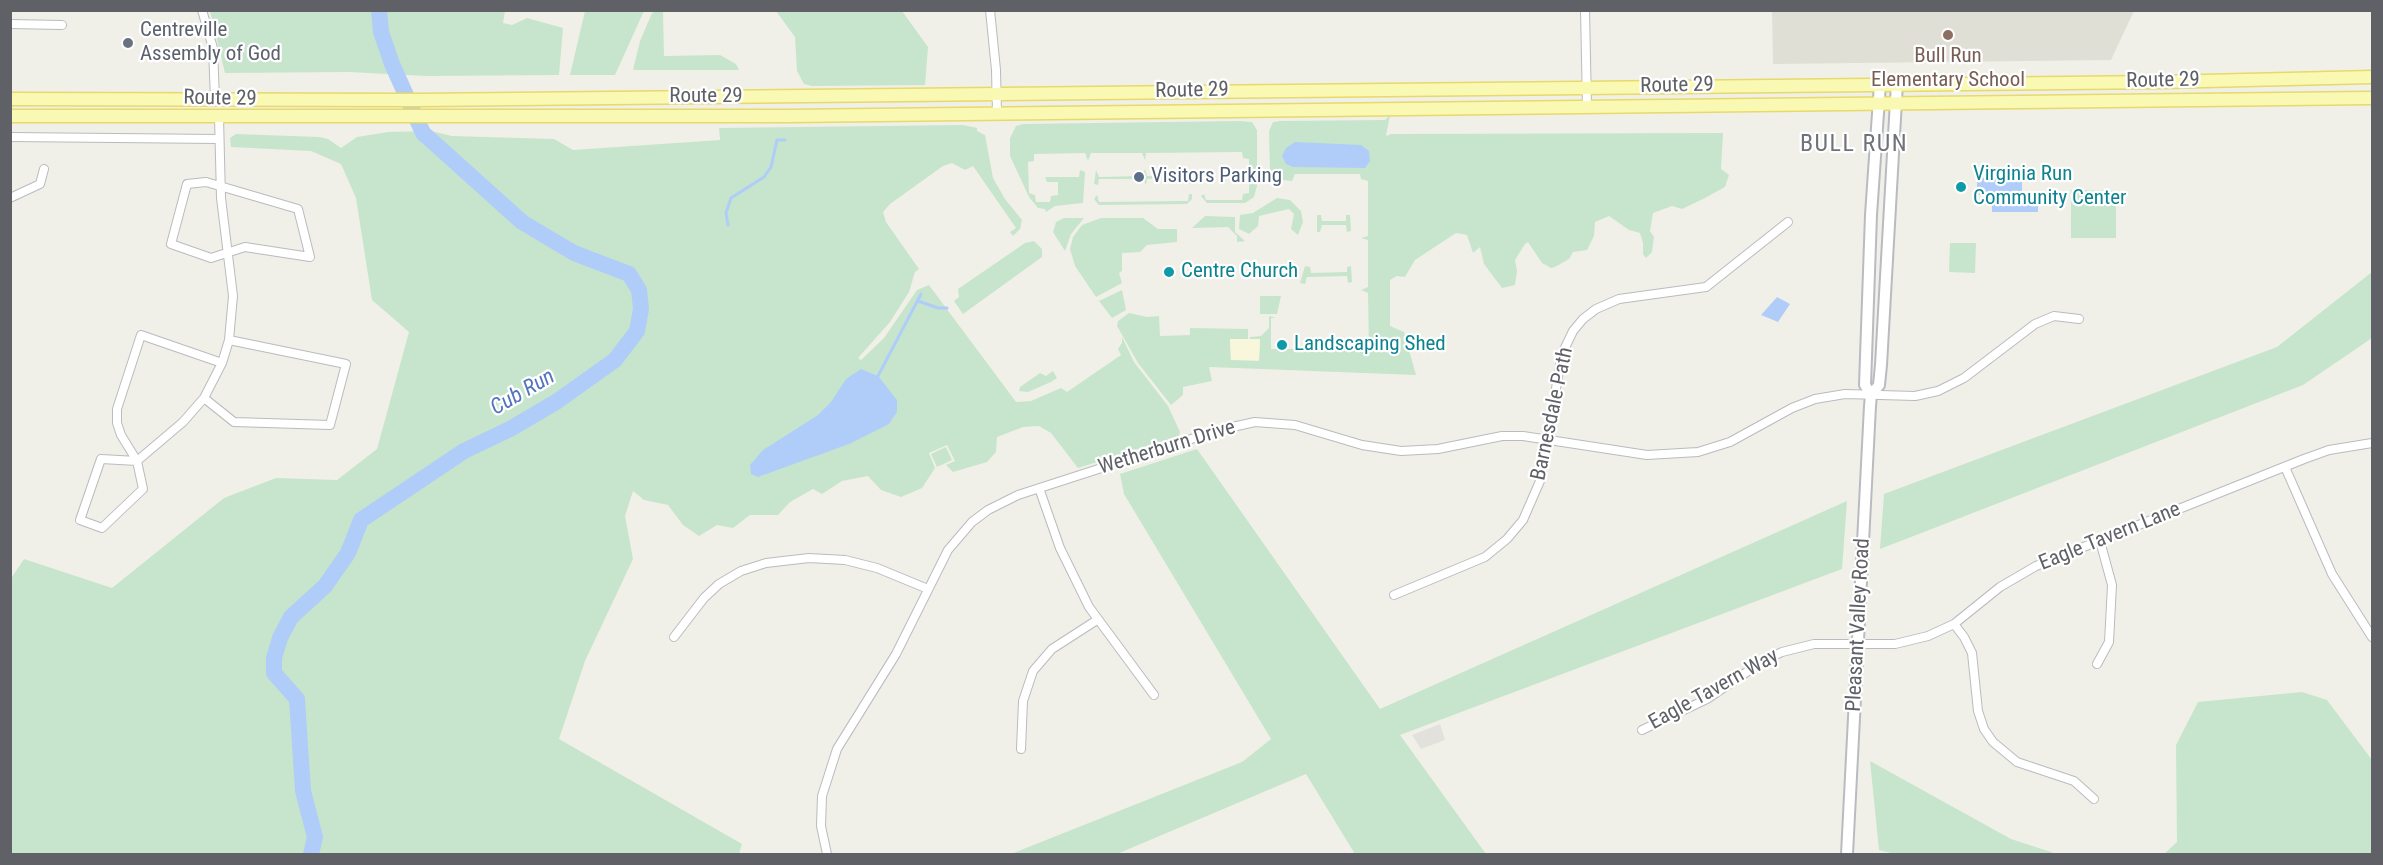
<!DOCTYPE html>
<html>
<head>
<meta charset="utf-8">
<style>
	body { margin:0 }
	#map { position:relative; width:2383px; height:865px; overflow:hidden; background:#f0f0e8; font-family:"Roboto Condensed",sans-serif }
	canvas { display:block }
	.frame { position:absolute; inset:0; border:12px solid #5f6167; pointer-events:none }
</style>
</head>
<body>
<div id="map">
<canvas width="2383" height="865"></canvas>
<div class="frame"></div>
</div>
<script>
const g = document.querySelector('canvas').getContext('2d');
g.lineJoin = 'round';
function fillPath(path, color) {
  g.fillStyle = color;
  g.fill(path, 'evenodd');
}
function toPath(rows) {
  const path = new Path2D();
  for (const r of rows) {
    path.moveTo(r[0], r[1]);
    for (let i = 2; i < r.length; i += 2) path.lineTo(r[i], r[i + 1]);
  }
  return path;
}
function stroke(path, color, width, dash) {
  g.strokeStyle = color;
  g.lineWidth = width;
  g.lineCap = dash ? 'butt' : 'round';
  g.setLineDash(dash || []);
  g.stroke(path);
}
function label(font, color, halo, rows, align = 'center') {
  g.font = font + ' "Roboto Condensed",sans-serif';
  g.lineWidth = 4.5;
  g.setLineDash([]);
  g.textBaseline = 'middle';
  g.strokeStyle = halo;
  g.fillStyle = color;
  for (const [text, x, y, turn = 0] of rows) {
    g.save();
    g.translate(x, y);
    g.rotate((+turn || 0) * Math.PI / 180);
    g.textAlign = isNaN(turn) ? turn : align;
    if (halo) g.strokeText(text, 0, 0);
    g.fillText(text, 0, 0);
    g.restore();
  }
}
fillPath(toPath([
	[1440,724,1445,740,1421,749,1412,735]
]), '#e2e1dc');
fillPath(toPath([
	[1772,11,1772,10,2134,11,2111,60,1773,64]
]), '#e0dfd6');
fillPath(toPath([
	[210,11,505,11,503,23,512,25,527,18,563,28,559,75,426,76,349,72,225,73],
	[585,11,644,11,615,75,570,75],
	[657,11,663,11,664,56,720,55,736,64,739,70,633,70,640,41,652,13],
	[776,11,902,11,928,47,925,85,812,86,804,84,797,71,795,37],
	[1390,115,1386,136,1391,134,1723,133,1721,169,1729,175,1725,187,1705,198,1682,209,1672,206,1653,213,1650,231,1654,237,1652,252,1646,258,1643,254,1643,243,1640,233,1629,230,1609,216,1595,222,1594,236,1587,250,1573,252,1569,259,1555,267,1551,268,1542,263,1528,242,1525,244,1515,260,1517,271,1515,285,1511,286,1502,288,1484,264,1480,247,1473,253,1467,235,1456,233,1415,260,1405,277,1397,276,1390,280,1390,326,1404,332,1416,375,1209,367,1212,381,1183,387,1183,395,1171,405,1138,363,1117,326,1118,321,1129,313,1147,317,1159,316,1160,336,1190,335,1190,328,1248,329,1248,339,1230,340,1231,360,1259,361,1260,339,1250,339,1250,337,1261,336,1269,328,1269,316,1276,318,1271,318,1271,349,1369,349,1368,293,1361,290,1368,287,1368,240,1361,238,1368,236,1368,181,1361,179,1360,174,1295,174,1292,181,1273,179,1270,172,1269,131,1273,122,1280,121,1385,120],
	[1240,121,1252,122,1257,130,1257,186,1254,197,1245,203,1207,203,1201,196,1204,194,1206,200,1242,200,1243,194,1249,193,1249,159,1243,158,1242,152,1146,153,1145,160,1142,153,1091,153,1088,161,1085,153,1034,154,1034,161,1028,162,1029,193,1035,195,1036,202,1050,202,1051,196,1058,195,1058,182,1047,182,1045,177,1079,177,1080,170,1085,172,1083,203,1055,206,1046,212,1045,209,1038,208,1029,197,1010,156,1010,138,1016,126,1023,124],
	[963,125,977,128,977,131,985,135,993,178,1005,199,1022,220,1020,229,1013,236,1010,232,1016,228,973,166,965,170,952,163,943,166,890,204,883,212,886,222,919,269,915,272,909,292,890,322,858,358,861,360,884,338,917,290,929,285,1016,402,1031,401,1061,388,1067,392,1121,355,1118,349,1122,343,1122,337,1134,362,1168,406,1180,432,1179,436,1078,468,1051,433,1039,426,1023,427,997,437,996,452,987,462,953,472,946,465,955,461,947,445,929,453,935,468,922,488,901,497,881,490,868,476,842,481,822,494,813,489,790,502,778,515,750,515,733,528,717,525,699,536,683,525,668,505,644,500,633,491,625,516,633,559,585,661,559,739,742,844,739,854,11,854,10,580,24,559,112,588,224,498,276,478,337,480,377,449,409,332,372,300,356,198,341,164,311,151,231,147,230,138,236,134,319,137,328,139,341,148,357,137,388,132,431,131,452,136,554,139,573,150,720,140,719,128],
	[1145,169,1147,176,1188,176,1188,170,1191,169,1191,184,1189,184,1188,178,1147,179,1146,185,1143,179,1099,179,1098,185,1094,184,1096,170,1099,177,1142,176],
	[2071,190,2116,191,2116,238,2071,238],
	[1189,194,1192,194,1192,199,1187,204,1099,205,1094,199,1097,195,1099,202,1188,201],
	[1277,198,1290,200,1301,211,1303,222,1298,235,1291,229,1294,214,1289,209,1259,216,1258,226,1249,234,1239,229,1240,215,1253,213],
	[1317,215,1321,215,1322,221,1346,221,1346,215,1350,215,1351,231,1347,232,1346,225,1322,225,1320,232,1317,232],
	[1205,216,1235,217,1235,232,1245,241,1237,242,1237,236,1228,227,1192,228],
	[1064,218,1084,218,1071,234,1065,251,1053,232,1056,222],
	[1101,218,1143,218,1158,229,1177,229,1177,242,1147,245,1140,252,1122,253,1122,271,1119,273,1122,283,1096,297,1075,266,1070,249,1073,237,1082,225],
	[1034,241,1042,249,1042,257,963,314,954,301,959,297,958,289,1025,243],
	[1950,243,1976,243,1975,273,1949,272],
	[1305,266,1310,267,1311,273,1347,272,1347,267,1351,266,1352,282,1348,283,1347,276,1307,277,1305,284,1300,283],
	[2372,272,2372,338,2303,385,1880,549,1884,494,2277,347],
	[1122,290,1126,310,1112,318,1099,301],
	[1260,296,1281,296,1277,314,1260,314],
	[1053,371,1057,378,1051,382,1028,392,1019,391,1020,387,1040,373,1046,376],
	[946,447,952,460,937,467,931,454],
	[1197,449,1380,709,1847,501,1842,569,1400,735,1486,854,1355,854,1306,774,1117,854,1011,854,1242,762,1271,739,1124,494,1120,474],
	[2302,692,2327,700,2372,760,2372,854,2164,854,2177,842,2176,745,2198,702],
	[1870,761,2011,839,2057,854,1895,854,1879,850]
]), '#c7e5cc');
fillPath(toPath([
	[1260,339,1259,360,1231,360,1230,339]
]), '#f8f6db');
fillPath(toPath([
	[1295,142,1361,145,1369,151,1370,161,1365,168,1293,167,1286,164,1282,156,1286,148],
	[1977,178,2022,178,2022,194,2038,194,2038,212,1992,212,1992,195,1977,195],
	[1777,297,1790,304,1778,322,1761,315],
	[861,369,878,376,897,400,897,412,889,424,849,444,758,477,751,474,750,465,763,450,818,415,831,402,846,379]
]), '#b0cdf9');
stroke(toPath([
	[728,225,726,213,731,198,764,177,771,167,777,140,785,140],
	[918,301,938,308,947,308],
	[878,376,921,294]
]), '#b0cdf9', 3);
stroke(toPath([
	[311,854,315,837,303,791,297,699,274,673,274,658,280,638,291,617,325,586,348,553,361,520,464,451,510,429,556,402,615,360,637,331,641,309,639,290,629,274,574,253,522,222,423,133,392,64,381,32,379,10]
]), '#b0cdf9', 16);
const street = toPath([
	[202,10,213,48,215,100],
	[990,10,996,70,997,113],
	[1585,10,1587,107],
	[10,24,62,25],
	[219,117,221,198,233,296,229,340,222,363,204,398,183,422,137,461,121,435,117,423,117,409,141,335,222,363],
	[10,137,219,139],
	[206,182,298,209,310,257,245,247,211,258,171,244,187,184,206,182],
	[10,198,40,184,44,169],
	[204,398,234,422,330,425,346,364,229,340],
	[101,459,137,461,143,489,102,528,80,520,101,459],
	[2285,467,2332,574,2372,637],
	[1039,488,1060,548,1089,607,1154,695],
	[1394,595,1485,557,1507,539,1523,520,1540,481,1562,354,1573,331,1583,319,1596,309,1619,299,1706,287,1788,222],
	[1954,624,1964,637,1972,653,1978,711,1984,729,1993,742,2017,762,2074,781,2094,799],
	[674,637,704,598,719,584,741,571,766,563,809,558,845,560,877,568,928,589],
	[2097,664,2109,642,2112,585,2100,541],
	[1642,730,1707,699,1763,661,1782,652,1814,644,1895,644,1928,636,1954,624,2000,587,2036,566,2304,459,2329,450,2372,443],
	[1021,749,1023,701,1033,671,1052,649,1097,620],
	[827,854,821,826,822,796,837,749,896,654,948,550,972,522,988,510,1018,495,1219,430,1255,422,1295,425,1362,445,1401,451,1438,449,1502,436,1523,436,1647,455,1698,452,1730,442,1792,408,1815,399,1845,394,1915,396,1938,391,1964,378,2035,324,2054,316,2079,319]
]);
const secondary = toPath([
	[1871,395,1865,385,1871,215,1880,84],
	[1847,854,1870,406,1871,395,1879,385,1881,365,1897,83]
]);
const primary = toPath([
	[10,99,419,100,2162,82,2372,77],
	[10,116,788,116,2372,98]
]);
stroke(street, '#babbc0', 10);
stroke(secondary, '#b9bbc0', 14);
stroke(primary, '#e7d96a', 15);
stroke(street, '#fff', 8);
stroke(secondary, '#fff', 10);
stroke(primary, '#f9f9b4', 12);
for (const [x, y, r, color] of [
	[1948,35,6,"#8d6e63"],
	[128,43,6,"#6b7280"],
	[1139,177,6,"#5c6f8a"],
	[1961,187,6,"#0f9aa8"],
	[1169,272,6,"#0f9aa8"],
	[1282,345,6,"#0f9aa8"]
]) {
  const dot = new Path2D();
  dot.arc(x, y, r, 0, 2 * Math.PI);
  g.fillStyle = color;
  g.fill(dot);
  stroke(dot, '#fff', 2);
}
label('21px', '#5b616d', '#fff', [
	["Centreville",140,31],
	["Assembly of God",140,55]
], 'left');
label('21px', '#785e54', '#fff', [
	["Bull Run",1948,57],
	["Elementary School",1948,81]
]);
label('21px', '#5f6167', '#fff', [
	["Route 29",2163,81,-1],
	["Route 29",1677,86,-1],
	["Route 29",1192,91,-1],
	["Route 29",706,97],
	["Route 29",220,99,1],
	["Barnesdale Path",1553,414,-78],
	["Wetherburn Drive",1167,448,-17],
	["Eagle Tavern Lane",2110,537,-22],
	["Pleasant Valley Road",1859,625,-87],
	["Eagle Tavern Way",1714,690,-29]
]);
label('21px', '#0d838f', '#fff', [
	["Virginia Run",1973,175],
	["Community Center",1973,199],
	["Centre Church",1181,272],
	["Landscaping Shed",1294,345]
], 'left');
label('21px', '#4e5e75', '#fff', [
	["Visitors Parking",1151,177]
], 'left');
label('italic 22px', '#5374bc', '#fff', [
	["Cub Run",523,393,-30]
]);
g.letterSpacing = '1.5px';
label('24px', '#707379', '#fff', [
	["BULL RUN",1854,145]
]);
g.letterSpacing = '0px';
</script>
</body>
</html>
